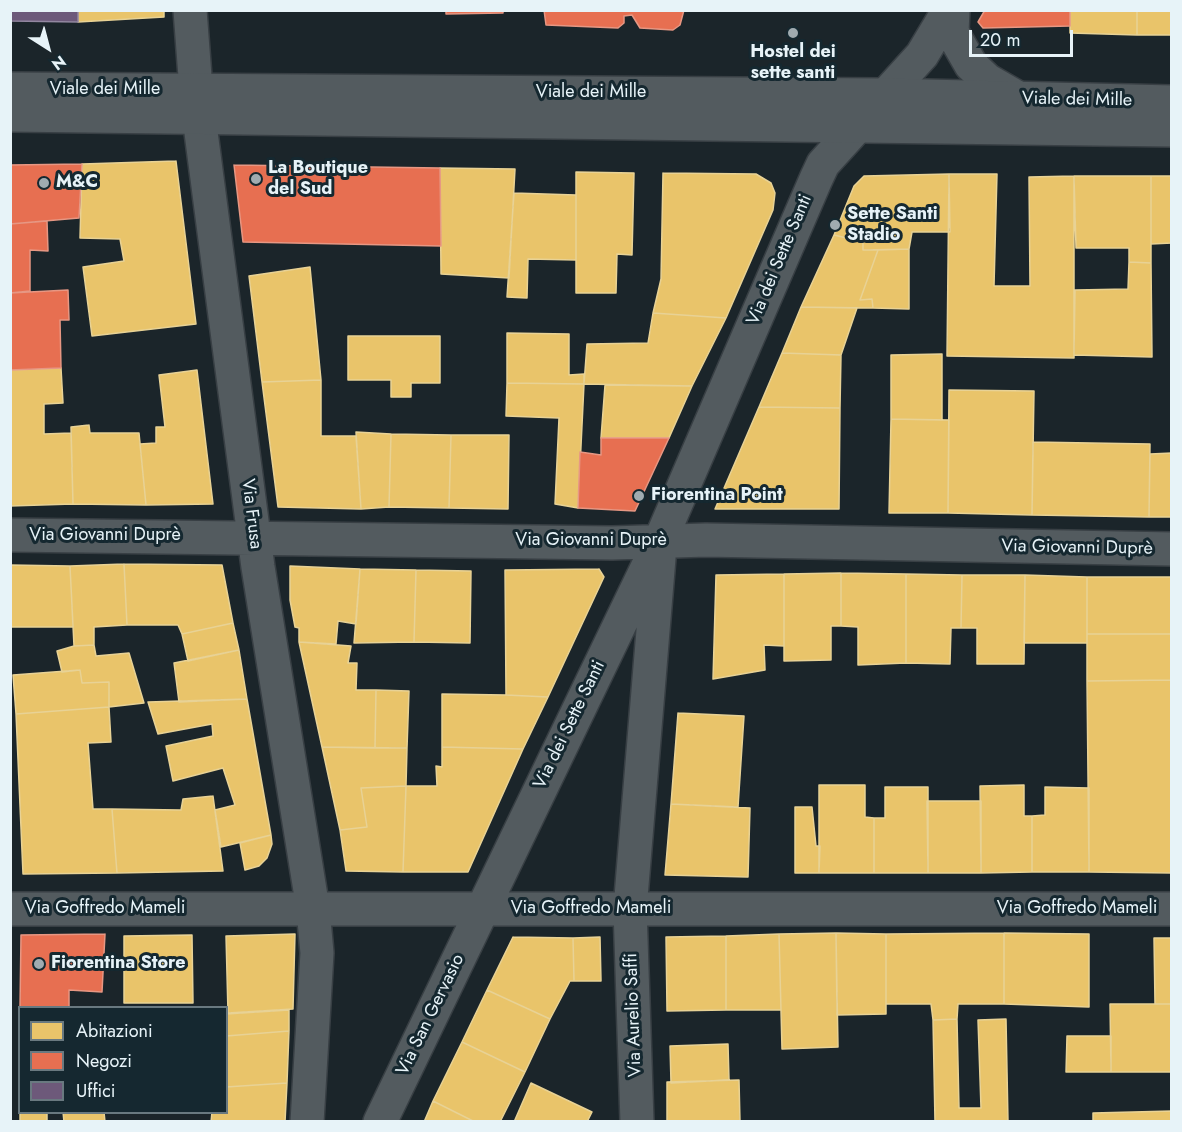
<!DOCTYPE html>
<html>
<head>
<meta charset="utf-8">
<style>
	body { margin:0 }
	#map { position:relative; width:1182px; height:1132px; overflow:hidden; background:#1b252a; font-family:Jost,sans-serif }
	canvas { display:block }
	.frame { position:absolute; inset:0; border:12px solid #e7f3f8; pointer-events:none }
	.legend { position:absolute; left:18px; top:1006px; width:210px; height:108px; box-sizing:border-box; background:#152830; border:2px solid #697980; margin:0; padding:8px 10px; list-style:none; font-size:18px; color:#e7f3f8 }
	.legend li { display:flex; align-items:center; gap:12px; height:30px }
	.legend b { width:30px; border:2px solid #697980 }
	.north { position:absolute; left:18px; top:18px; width:60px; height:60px; -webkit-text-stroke:4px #152830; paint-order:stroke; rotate:144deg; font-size:16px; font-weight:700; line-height:24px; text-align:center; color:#e7f3f8 }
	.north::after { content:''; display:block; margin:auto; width:21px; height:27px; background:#e7f3f8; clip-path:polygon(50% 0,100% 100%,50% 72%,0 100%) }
	.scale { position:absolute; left:969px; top:30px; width:104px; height:27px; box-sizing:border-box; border:3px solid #e7f3f8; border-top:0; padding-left:8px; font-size:18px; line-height:21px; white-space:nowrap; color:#e7f3f8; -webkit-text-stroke:4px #152830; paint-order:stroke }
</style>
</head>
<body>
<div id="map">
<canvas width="1182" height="1132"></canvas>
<div class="frame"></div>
<ul class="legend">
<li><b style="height:16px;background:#e9c46a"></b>Abitazioni</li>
<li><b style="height:16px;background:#e76f51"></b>Negozi</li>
<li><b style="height:16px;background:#6d597a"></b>Uffici</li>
</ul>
<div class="north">N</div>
<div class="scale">20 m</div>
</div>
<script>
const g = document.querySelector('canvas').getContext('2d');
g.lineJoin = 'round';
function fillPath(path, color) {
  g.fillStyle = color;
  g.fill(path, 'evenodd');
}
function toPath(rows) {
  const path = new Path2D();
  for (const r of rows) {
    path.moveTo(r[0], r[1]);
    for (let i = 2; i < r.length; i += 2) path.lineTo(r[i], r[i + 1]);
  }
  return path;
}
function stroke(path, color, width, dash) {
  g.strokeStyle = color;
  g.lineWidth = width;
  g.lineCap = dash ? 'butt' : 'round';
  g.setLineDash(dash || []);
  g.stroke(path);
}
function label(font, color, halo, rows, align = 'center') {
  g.font = font + ' Jost,sans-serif';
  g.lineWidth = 6;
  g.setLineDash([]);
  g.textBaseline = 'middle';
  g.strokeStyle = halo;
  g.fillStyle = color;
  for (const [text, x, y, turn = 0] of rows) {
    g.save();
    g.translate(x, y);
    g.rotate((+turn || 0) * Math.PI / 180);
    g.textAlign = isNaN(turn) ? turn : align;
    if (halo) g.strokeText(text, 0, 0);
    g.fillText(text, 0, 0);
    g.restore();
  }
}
const homes = toPath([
	[78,10,164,10,164,17,78,22,78,10],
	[1070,10,1137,10,1137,35,1070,33,1070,10],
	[1137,10,1172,10,1172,35,1137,35,1137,10],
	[176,161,196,324,92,336,83,267,124,261,120,239,80,238,82,164,176,161],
	[440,168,515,169,509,278,441,274,440,168],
	[576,172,634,173,632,255,617,254,616,293,576,293,576,172],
	[663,173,756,174,771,183,775,193,773,210,726,318,653,313,661,279,663,173],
	[949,174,950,232,912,232,909,249,863,250,863,242,834,235,854,186,864,176,949,174],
	[949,174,997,174,994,286,1030,286,1029,177,1074,176,1074,358,947,356,949,174],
	[1074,176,1151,176,1151,263,1129,262,1129,248,1076,248,1074,176],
	[1151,176,1172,176,1172,243,1151,244,1151,176],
	[514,193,576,195,576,260,528,259,527,298,507,297,514,193],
	[834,235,863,242,863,250,878,250,860,300,872,299,873,308,801,307,834,235],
	[909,249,909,309,873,308,872,299,860,300,878,250,909,249],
	[1129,262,1151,263,1152,357,1074,355,1075,290,1128,289,1129,262],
	[310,267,321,380,262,382,249,276,310,267],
	[801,307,857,308,841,355,782,353,801,307],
	[653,313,726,318,692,386,584,384,587,344,648,343,653,313],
	[507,333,569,334,569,375,584,374,584,384,507,383,507,333],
	[348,336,440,336,440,383,411,383,411,397,391,397,391,380,348,380,348,336],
	[782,353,841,355,840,408,759,407,782,353],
	[942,354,942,420,891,419,891,355,942,354],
	[61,368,63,403,44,404,44,434,71,433,73,504,10,506,10,370,61,368],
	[197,370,213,504,146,505,140,444,156,443,156,427,165,427,159,375,197,370],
	[321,380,321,436,356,436,361,509,278,507,262,382,321,380],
	[507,383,584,384,578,508,555,504,559,418,506,416,507,383],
	[605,385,692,386,669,438,601,438,605,385],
	[949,390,1034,391,1032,515,948,513,949,390],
	[759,407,840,408,839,509,715,509,759,407],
	[891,419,949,420,948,513,889,513,891,419],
	[89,425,90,433,139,433,146,505,73,504,71,427,89,425],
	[356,432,391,434,389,507,361,509,356,432],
	[391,434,451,435,449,508,389,507,391,434],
	[451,435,509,435,508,509,449,508,451,435],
	[1033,442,1150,444,1149,517,1032,515,1033,442],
	[1172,453,1172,517,1149,517,1150,454,1172,453],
	[124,564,222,565,233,623,182,634,178,625,127,625,124,564],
	[124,564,127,625,94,627,94,645,74,646,70,566,124,564],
	[10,565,70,566,73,627,11,627,10,565],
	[290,566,360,569,356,624,338,621,336,644,299,642,299,628,295,627,290,600,290,566],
	[360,569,416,570,414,642,354,643,360,569],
	[599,569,604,577,548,697,506,695,505,570,599,569],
	[416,570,471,571,470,643,414,642,416,570],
	[841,573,906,574,906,663,858,665,858,627,841,626,841,573],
	[841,573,841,626,831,626,831,660,784,661,784,574,841,573],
	[784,574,784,646,764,645,765,670,713,679,716,575,784,574],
	[906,574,962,575,961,628,951,628,950,664,906,663,906,574],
	[962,575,1025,575,1024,664,977,664,977,628,961,628,962,575],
	[1025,575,1087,577,1087,643,1024,643,1025,575],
	[1087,577,1172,577,1172,634,1087,634,1087,577],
	[233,623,239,650,188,661,182,634,233,623],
	[1087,634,1172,634,1172,680,1087,681,1087,634],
	[299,642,351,646,348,663,357,663,356,690,376,690,375,748,322,747,299,642],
	[94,645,96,656,129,653,144,703,109,707,109,682,82,683,80,670,62,672,57,651,74,646,94,645],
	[239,650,247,699,179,702,174,663,239,650],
	[80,670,82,683,109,682,109,707,16,714,13,675,80,670],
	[1172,680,1172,873,1089,872,1087,681,1172,680],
	[376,690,409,691,407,748,375,748,376,690],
	[442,694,506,695,548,697,523,749,442,747,442,694],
	[247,699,271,835,221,847,215,810,235,805,223,768,173,781,166,746,213,736,212,724,158,734,148,702,247,699],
	[109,707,111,742,88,743,93,809,112,809,117,873,23,874,16,714,109,707],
	[678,713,744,716,738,807,671,804,678,713],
	[322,747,407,748,406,786,361,788,367,827,340,830,322,747],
	[442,747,523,749,468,872,403,872,406,786,437,786,436,766,442,767,442,747],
	[819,785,865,785,865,817,874,818,874,873,819,873,819,785],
	[1024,785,1024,816,1032,816,1032,872,981,873,980,786,1024,785],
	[406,786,403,872,346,871,340,830,367,827,361,788,406,786],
	[885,787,928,787,928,873,874,873,874,818,885,818,885,787],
	[1045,787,1089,788,1089,872,1032,872,1032,816,1045,815,1045,787],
	[213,796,223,871,117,873,112,809,181,810,183,799,213,796],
	[927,801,981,801,981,873,928,873,927,801],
	[671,804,750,808,748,877,665,875,671,804],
	[795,807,812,807,816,846,820,846,819,873,795,873,795,807],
	[271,835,272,844,267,858,259,866,245,870,240,843,271,835],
	[836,933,838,1047,782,1049,779,934,836,933],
	[836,933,886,934,886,1014,837,1015,836,933],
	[1004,933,1004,1004,958,1004,957,1019,933,1020,931,1004,886,1004,886,934,1004,933],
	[1004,933,1089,934,1089,1007,1004,1004,1004,933],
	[295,934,293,1009,228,1013,226,936,295,934],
	[779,934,781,1010,726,1010,726,936,779,934],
	[192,935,193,1003,124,1003,124,936,192,935],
	[726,936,726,1010,667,1011,666,937,726,936],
	[513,937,573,938,574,981,570,981,550,1019,487,990,513,937],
	[600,937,601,981,574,981,573,938,600,937],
	[1154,938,1172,938,1172,1004,1155,1004,1154,938],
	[487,990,550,1019,525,1072,462,1042,487,990],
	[1110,1004,1172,1004,1172,1072,1111,1072,1110,1004],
	[289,1010,289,1031,226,1036,226,1014,289,1010],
	[957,1019,959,1108,981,1108,978,1020,1006,1019,1008,1122,935,1122,933,1020,957,1019],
	[289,1031,287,1083,226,1087,226,1036,289,1031],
	[1067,1036,1111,1036,1111,1072,1066,1072,1067,1036],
	[462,1042,525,1072,500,1122,475,1122,433,1101,462,1042],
	[728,1044,729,1080,671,1083,670,1046,728,1044],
	[739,1080,740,1122,667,1122,667,1082,739,1080],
	[287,1083,285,1122,211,1122,212,1112,226,1112,226,1087,287,1083],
	[531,1083,592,1112,587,1122,514,1122,531,1083],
	[433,1101,475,1122,424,1122,433,1101],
	[1172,1111,1172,1122,1093,1122,1093,1113,1172,1111],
	[20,1112,47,1112,47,1122,20,1122,20,1112],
	[63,1112,104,1112,105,1122,64,1122,63,1112]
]);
fillPath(homes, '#e9c46a');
stroke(homes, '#e8d295', 1.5);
const shops = toPath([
	[446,10,503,10,503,13,446,14,446,10],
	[544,10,684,10,680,25,673,30,640,28,632,15,624,16,624,23,618,28,546,25,544,10],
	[985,10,1070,10,1070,26,983,28,978,22,985,10],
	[82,164,79,218,10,224,10,165,82,164],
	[234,165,440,168,441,246,243,242,234,165],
	[47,221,48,251,30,250,30,291,10,293,10,224,47,221],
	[68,290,69,320,60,320,61,368,10,370,10,293,68,290],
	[601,438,669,438,635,511,578,508,580,452,601,455,601,438],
	[105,934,102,992,69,990,69,1008,20,1008,21,935,105,934]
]);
fillPath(shops, '#e76f51');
stroke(shops, '#e79783', 1.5);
const offices = toPath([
	[10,10,78,10,78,22,10,21,10,10]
]);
fillPath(offices, '#6d597a');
stroke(offices, '#9287a0', 1.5);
const street = toPath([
	[190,10,196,90],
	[953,10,952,32,971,65,987,80,1020,99],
	[199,117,258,567,313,909,317,953,307,1122],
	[10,535,612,543,706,540,1172,549],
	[10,909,1172,909],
	[380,1122,660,541,816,179,823,164,922,55,949,10],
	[637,1122,630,909,659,558]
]);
const secondary = toPath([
	[10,89,886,95,1172,102],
	[10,115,1172,130]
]);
stroke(street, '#383f44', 36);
stroke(secondary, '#383f44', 36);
stroke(street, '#535b5f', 33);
stroke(secondary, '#535b5f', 33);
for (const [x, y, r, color] of [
	[793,33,6,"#a0abb0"],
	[256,179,6,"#a0abb0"],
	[44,183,6,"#a0abb0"],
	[835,225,6,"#a0abb0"],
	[639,496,6,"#a0abb0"],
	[39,964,6,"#a0abb0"]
]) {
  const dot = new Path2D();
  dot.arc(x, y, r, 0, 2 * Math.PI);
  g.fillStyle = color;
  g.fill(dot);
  stroke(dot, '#152830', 2);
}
label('bold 18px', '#e7f3f8', '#152830', [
	["Hostel dei",793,53,"center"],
	["sette santi",793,74,"center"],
	["La Boutique",268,169],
	["del Sud",268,190],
	["M&C",56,183],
	["Sette Santi",847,215],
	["Stadio",847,236],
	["Fiorentina Point",651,496],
	["Fiorentina Store",51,964]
], 'left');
label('18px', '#e7f3f8', '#152830', [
	["Viale dei Mille",105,90],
	["Viale dei Mille",591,93],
	["Viale dei Mille",1077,100,1],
	["Via dei Sette Santi",780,260,-67],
	["Via Frusa",251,514,83],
	["Via Giovanni Duprè",105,536],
	["Via Giovanni Duprè",591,541],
	["Via Giovanni Duprè",1077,548,1],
	["Via dei Sette Santi",570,725,-64],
	["Via Goffredo Mameli",105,909],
	["Via Goffredo Mameli",591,909],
	["Via Goffredo Mameli",1077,909],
	["Via San Gervasio",431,1015,-64],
	["Via Aurelio Saffi",634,1015,-92]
]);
</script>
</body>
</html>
